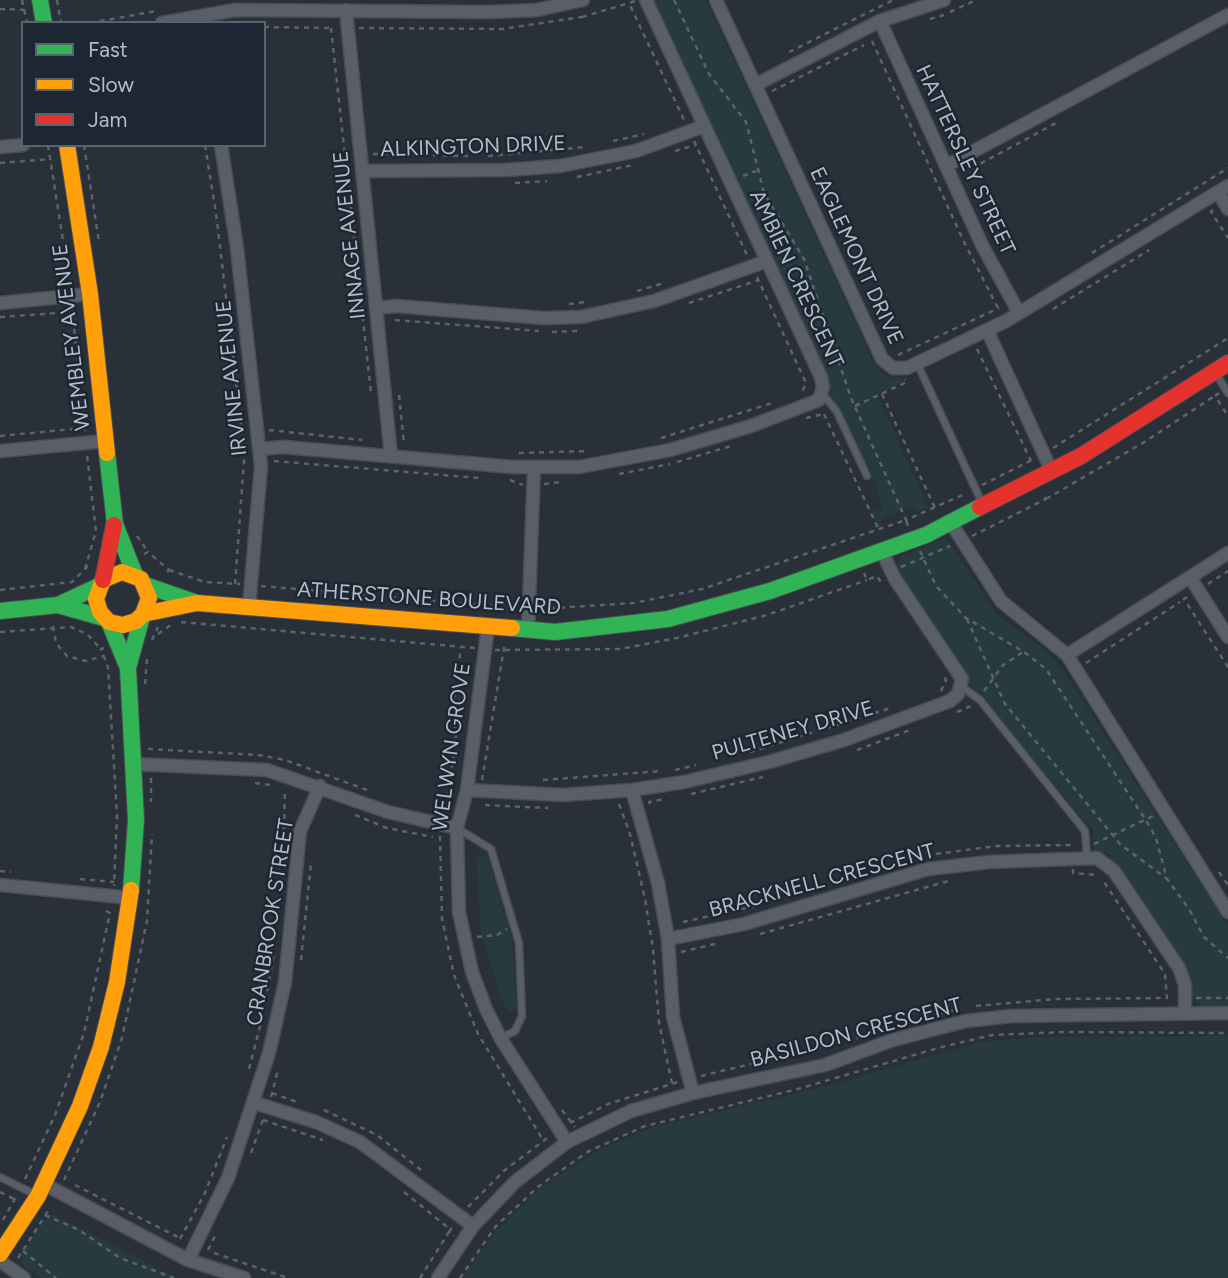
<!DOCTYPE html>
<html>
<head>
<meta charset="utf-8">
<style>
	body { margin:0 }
	#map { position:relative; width:1228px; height:1278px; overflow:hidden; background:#2a3038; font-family:Figtree,sans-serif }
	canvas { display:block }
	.legend { position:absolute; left:21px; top:21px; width:245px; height:126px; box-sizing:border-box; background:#1d2633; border:2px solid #59626f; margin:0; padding:9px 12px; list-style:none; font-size:21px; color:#b4bcc9 }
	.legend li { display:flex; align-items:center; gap:14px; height:35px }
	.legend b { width:35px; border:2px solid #59626f }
</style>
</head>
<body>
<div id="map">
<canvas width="1228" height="1278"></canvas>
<ul class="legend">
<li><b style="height:9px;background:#30b455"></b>Fast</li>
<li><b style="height:9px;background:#ff9f0a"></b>Slow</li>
<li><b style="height:9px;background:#e5322d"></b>Jam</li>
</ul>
</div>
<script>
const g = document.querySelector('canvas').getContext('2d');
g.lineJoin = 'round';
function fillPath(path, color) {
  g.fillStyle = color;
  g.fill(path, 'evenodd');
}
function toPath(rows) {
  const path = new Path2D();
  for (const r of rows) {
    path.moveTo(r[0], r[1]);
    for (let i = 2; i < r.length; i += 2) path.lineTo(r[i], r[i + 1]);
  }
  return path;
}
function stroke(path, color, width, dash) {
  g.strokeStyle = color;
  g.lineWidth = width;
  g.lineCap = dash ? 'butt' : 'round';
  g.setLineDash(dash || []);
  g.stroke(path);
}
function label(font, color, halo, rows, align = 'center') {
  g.font = font + ' Figtree,sans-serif';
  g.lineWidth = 5;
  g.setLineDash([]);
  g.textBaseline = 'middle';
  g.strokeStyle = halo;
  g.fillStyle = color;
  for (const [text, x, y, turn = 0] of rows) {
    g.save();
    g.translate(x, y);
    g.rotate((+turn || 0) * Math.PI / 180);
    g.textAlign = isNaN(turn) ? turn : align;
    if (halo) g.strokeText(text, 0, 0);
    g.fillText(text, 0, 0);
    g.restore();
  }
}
fillPath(toPath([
	[651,0,706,0,875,365,885,377,900,377,902,383,877,395,928,507,917,513,913,506,881,519,882,526,878,528,871,513,883,508,868,464,863,462,855,436,851,435,831,399,831,391],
	[942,539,948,541,998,615,1046,651,1063,670,1228,926,1228,1006,1201,1006,1197,1002,1191,993,1190,979,1113,861,1108,854,1094,851,1093,830,1016,740,980,692,972,689,968,678,900,577,897,565,901,556],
	[487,855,512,938,517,1010,508,1012,501,997,481,932,476,857],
	[1228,1036,1228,1278,462,1278,497,1230,540,1188,599,1150,654,1127,830,1085,981,1042,1038,1037],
	[54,1215,177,1278,41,1278,23,1265,21,1256,45,1217]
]), '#273a3e');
const lane = toPath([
	[917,363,983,505],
	[1216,374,1228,393],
	[823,394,837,412,867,476],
	[962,687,980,700,1085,831,1087,857],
	[457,828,491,849,519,943,522,1016,515,1031,502,1038],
	[0,1177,36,1195]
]);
const street = toPath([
	[716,0,882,359,893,368,907,368,1006,321,1228,186],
	[346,10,391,456],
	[880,21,982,245,1019,313],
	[162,23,235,10,487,12,537,10,583,0],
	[755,85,880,21,944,0],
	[221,145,237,248,261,466,249,607],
	[0,147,23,145],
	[946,166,1228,15],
	[363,171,505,170,560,166,636,151,704,126],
	[1218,192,1228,209],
	[0,303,90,294],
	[377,308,396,306,543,318,581,317,654,301,767,261],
	[987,330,1052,472],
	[259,449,284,447,513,467,579,467,670,450,751,426,819,400,823,387,821,377,646,0],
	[0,451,106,441],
	[951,523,1001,601,1067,655,1228,912],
	[1190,577,1228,637],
	[488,626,467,790,457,828,459,912,472,972,486,1009,501,1039,567,1142],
	[528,630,534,467],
	[1067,655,1228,553],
	[134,764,267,770,388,812,457,828],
	[467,790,563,795,632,790,684,782,769,762,844,740,950,701,958,694,962,679,895,579,882,552],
	[632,790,658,883,668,939,673,1017,693,1093],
	[0,885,131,898],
	[668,939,744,924,928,869,989,862,1097,858,1114,871,1179,968,1185,985,1185,1013],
	[255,1103,316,1122,360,1142,473,1226],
	[44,1184,188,1260,244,1278],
	[188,1260,228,1178,269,1053,285,982,300,831,320,786],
	[0,1261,24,1278],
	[438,1278,473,1226,515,1182,567,1142,631,1111,693,1093,825,1065,893,1040,966,1021,1011,1016,1228,1013]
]);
const fast = toPath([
	[40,0,44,23],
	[107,453,115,524,135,575],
	[145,585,197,603],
	[58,605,104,618],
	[0,611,58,605,99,586],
	[109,622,128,668,136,820,131,890],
	[512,628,555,632,668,619,770,591,926,535,980,507],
	[128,668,142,617]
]);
const slow = toPath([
	[67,145,90,294,107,453],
	[143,614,149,598,141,579,122,572,103,580,96,599,100,612,109,622,123,625,136,621,143,614,197,603,512,628],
	[0,1254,38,1196,80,1106,101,1047,117,982,131,890]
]);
const jam = toPath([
	[980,507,1081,456,1228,363],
	[103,580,114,525]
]);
stroke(lane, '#484c53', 9);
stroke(street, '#484c53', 15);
stroke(fast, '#484c53', 18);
stroke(slow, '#484c53', 18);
stroke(jam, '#484c53', 18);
stroke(toPath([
	[22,0,27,23],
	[57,0,61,23],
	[674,0,709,74,746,122,764,193,804,259,851,398,906,520,967,493],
	[635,1,629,3,685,122],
	[0,9,27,10],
	[950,12,976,0],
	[582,17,629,3],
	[930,19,944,15],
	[90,23,156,11],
	[264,27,331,28],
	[331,28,371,393],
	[359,28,503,29,582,17],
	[872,41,964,242,998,308],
	[789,52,893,0],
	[772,91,864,45],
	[613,141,644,134],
	[694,141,747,255],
	[48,145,70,285],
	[84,145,99,242],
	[205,145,216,213,241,424],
	[675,151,696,145],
	[373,154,471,156],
	[488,156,586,147],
	[0,163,51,159],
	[963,173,1056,123],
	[743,176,756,171],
	[577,177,633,165],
	[515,183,547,181],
	[1213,210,1211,212,1228,238],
	[1092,253,1228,168],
	[757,277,806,383,802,392],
	[637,291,664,283],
	[689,303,759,280],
	[569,304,586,302],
	[72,309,85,431],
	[1053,309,1149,250],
	[0,317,72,312],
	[395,320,539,331],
	[552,332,577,331],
	[977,349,1031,461],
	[898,355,999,308],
	[1219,393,1215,396,1228,416],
	[882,394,935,508],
	[399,395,404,444],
	[855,406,907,382,905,379],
	[824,414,879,530],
	[806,418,824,414],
	[269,430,362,440],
	[0,436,84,428],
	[661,438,772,403],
	[1053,448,1228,338],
	[519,453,589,451],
	[274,461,479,478],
	[677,462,731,446],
	[619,474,670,464],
	[510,480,523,485],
	[544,484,561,482],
	[982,485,1032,460],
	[1046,499,1146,441,1213,397],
	[137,536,148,552],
	[972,536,1046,499,1043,492],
	[920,551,936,586,966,618,1024,652,1046,669,1147,822,1156,838,1167,879,1189,909,1204,937,1228,958],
	[144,554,148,552,169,570,164,576],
	[901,567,950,546],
	[85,569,96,531,87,455],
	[169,570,205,582,240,584],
	[864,573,867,580,877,576,883,585],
	[235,584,244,461,241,424],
	[1208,584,1228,571],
	[261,586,516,608],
	[0,590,72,582,90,564],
	[1187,597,1184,599,1228,667],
	[540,609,633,603,702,589,906,520,908,526],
	[967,619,1005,704,1120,844,1167,879],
	[181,622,475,648],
	[53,626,56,643,67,656,86,661,104,656],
	[0,632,71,627,87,634,100,648],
	[158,634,172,624],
	[152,640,158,627],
	[104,648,101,649,108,667,117,815,114,886],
	[495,650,620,649,677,638,767,615,867,580],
	[1086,663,1180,602],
	[145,684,147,659],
	[941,691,946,680,943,675],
	[984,691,1003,665,1023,652],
	[957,712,973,705],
	[148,749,259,755,285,760,370,791],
	[857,750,913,729],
	[750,752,891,708],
	[675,770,696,765],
	[151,778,151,802],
	[482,780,505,642],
	[543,780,662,771],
	[255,783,270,785],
	[691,794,763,777],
	[619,804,630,834,645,899,653,949,659,1023,672,1083],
	[650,804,649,802,664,799],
	[485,805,548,808],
	[445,807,456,742,454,698,461,647],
	[434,809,445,810],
	[355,815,387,828,433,837],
	[440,836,442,919,454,975,478,1034,543,1140],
	[1094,844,1153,816],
	[936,854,996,846,1072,845],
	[283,859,285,789],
	[892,865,906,861],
	[1073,869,1073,873,1097,875],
	[0,871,11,872],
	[1219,872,1228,885],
	[80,879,114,882],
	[683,922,755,906],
	[760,934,952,880],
	[477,937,497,935,507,929],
	[681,952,719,943],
	[301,960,311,863],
	[1196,998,1228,998],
	[976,1006,1055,999,1167,998,1165,974,1102,879],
	[931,1016,959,1009],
	[249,1069,263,1015,274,953],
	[701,1076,858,1038],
	[272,1093,297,1102],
	[271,1097,278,1070],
	[324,1110,377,1135,421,1170],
	[562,1110,575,1127],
	[263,1120,323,1140],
	[570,1123,608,1104,678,1082],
	[251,1153,264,1117],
	[25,1179,55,1115,84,1033,110,913,102,909],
	[64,1180,100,1102,122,1038,147,921,152,834],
	[75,1185,182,1239],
	[0,1192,14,1199],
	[404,1192,451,1230],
	[468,1207,505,1170,550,1136],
	[45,1215,79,1230,120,1258,174,1278],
	[3,1220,17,1195],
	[449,1232,453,1226],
	[180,1239,205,1193,227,1137],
	[208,1250,215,1236],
	[23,1251,56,1278],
	[214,1253,288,1278],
	[18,1258,50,1208],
	[420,1278,449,1232,454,1236],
	[460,1278,496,1226,539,1186,589,1151,645,1126,798,1089,938,1048,992,1035,1064,1032,1228,1033]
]), '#5d636a', 2.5, [5, 5]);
stroke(lane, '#5a5e66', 6);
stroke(street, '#5a5e66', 12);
stroke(fast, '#30b455', 16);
stroke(slow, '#ff9f0a', 16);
stroke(jam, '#e5322d', 16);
label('21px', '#b4bcc9', '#1d2633', [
	["ALKINGTON DRIVE",473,147,-2],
	["HATTERSLEY STREET",965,160,65],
	["INNAGE AVENUE",350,235,-96],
	["EAGLEMONT DRIVE",856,256,65],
	["AMBIEN CRESCENT",796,279,65],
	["WEMBLEY AVENUE",72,337,-97],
	["IRVINE AVENUE",232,378,-96],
	["ATHERSTONE BOULEVARD",429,599,4],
	["PULTENEY DRIVE",793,731,-16],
	["WELWYN GROVE",452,747,-82],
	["BRACKNELL CRESCENT",822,881,-15],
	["CRANBROOK STREET",271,922,-81],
	["BASILDON CRESCENT",856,1033,-15]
]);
</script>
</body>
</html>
